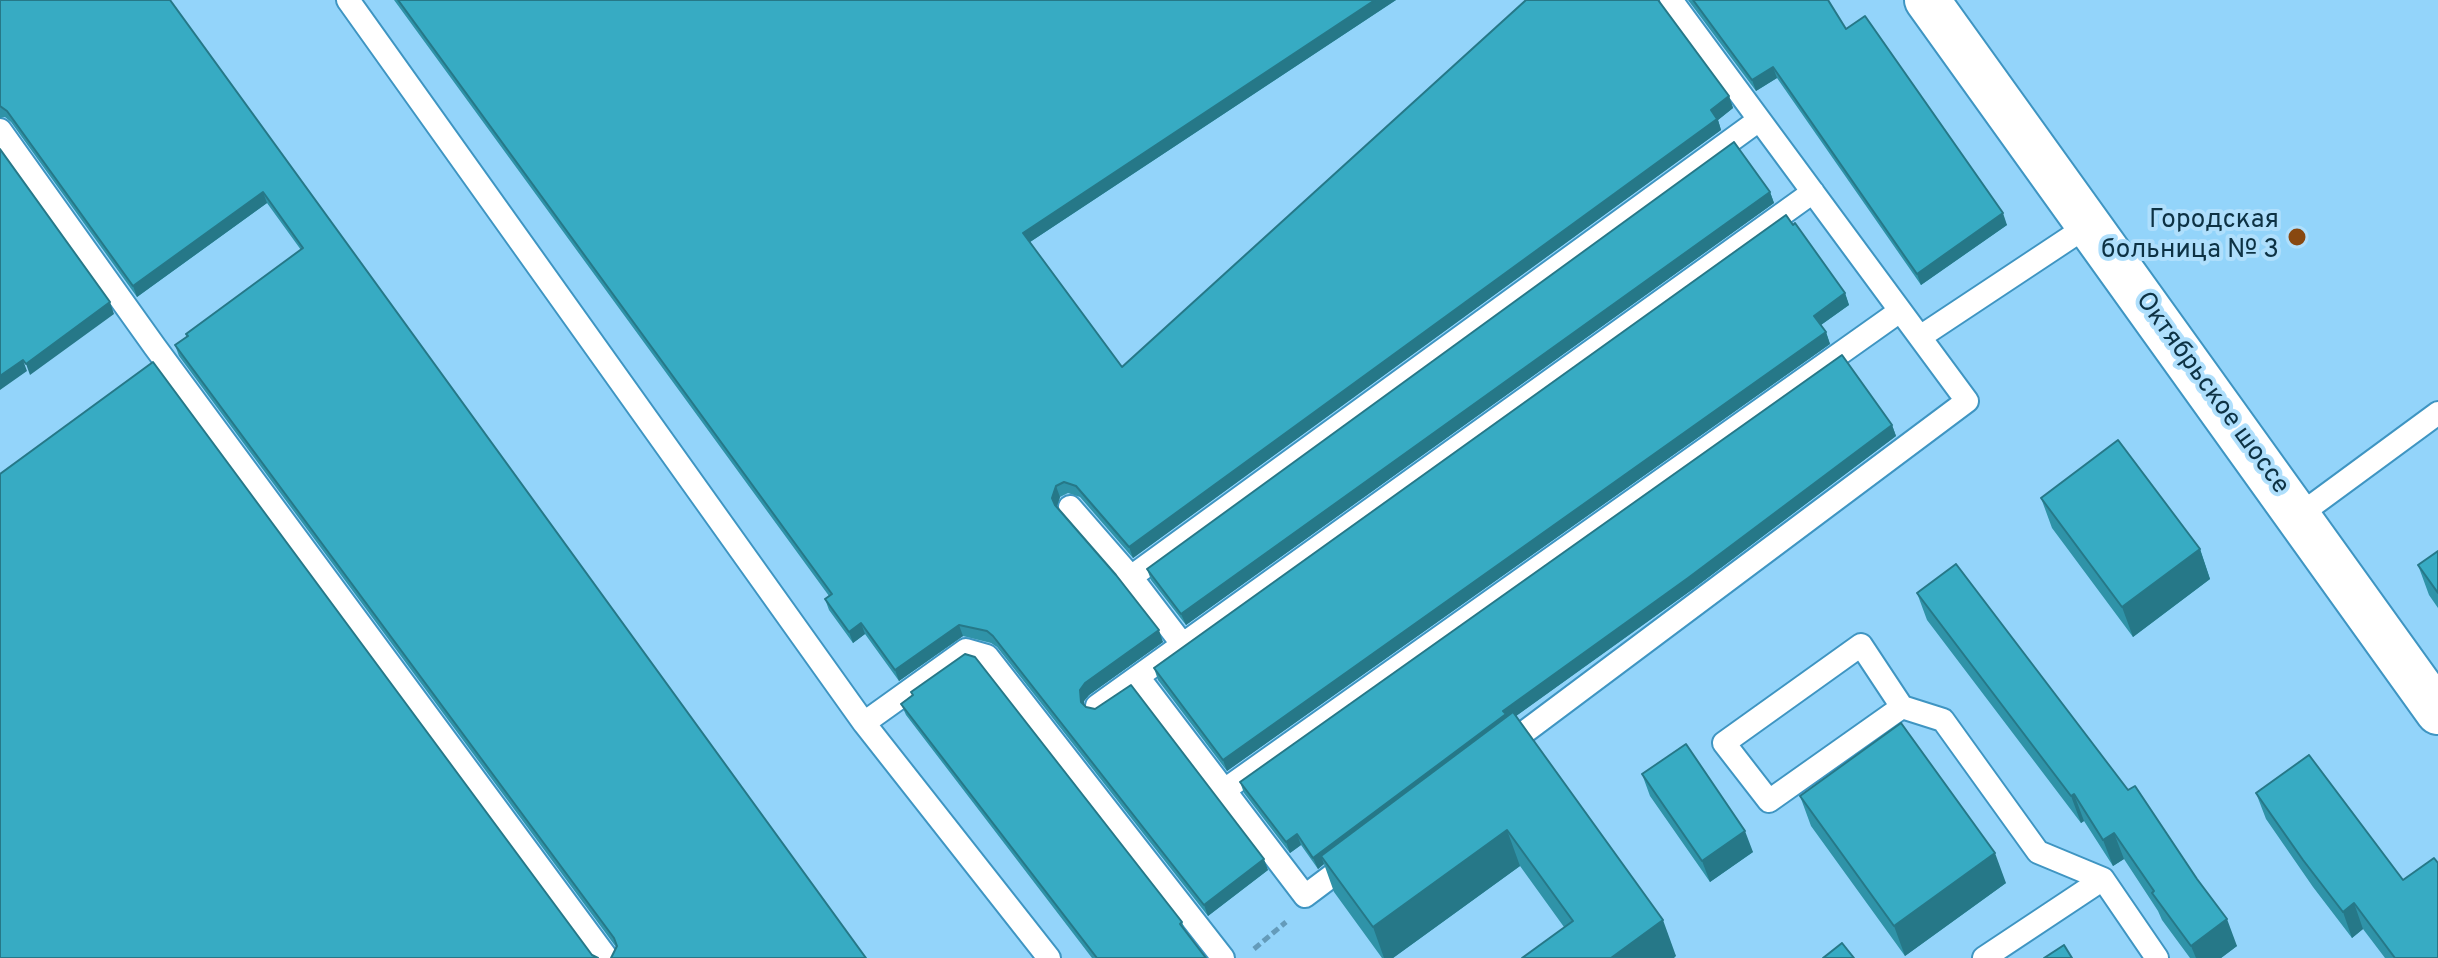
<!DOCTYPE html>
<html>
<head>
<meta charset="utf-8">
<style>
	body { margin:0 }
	canvas { display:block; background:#93d4fa }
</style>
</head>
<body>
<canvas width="2438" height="958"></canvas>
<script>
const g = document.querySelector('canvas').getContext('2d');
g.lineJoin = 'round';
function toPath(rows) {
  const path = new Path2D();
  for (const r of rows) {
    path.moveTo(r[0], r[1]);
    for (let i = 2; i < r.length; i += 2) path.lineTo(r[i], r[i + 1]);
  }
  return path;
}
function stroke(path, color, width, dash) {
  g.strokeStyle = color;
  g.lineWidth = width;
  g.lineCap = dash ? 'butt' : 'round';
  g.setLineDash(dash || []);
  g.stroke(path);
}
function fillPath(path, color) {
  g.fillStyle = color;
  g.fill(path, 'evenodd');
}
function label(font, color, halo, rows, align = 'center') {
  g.font = font + ' Overpass,sans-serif';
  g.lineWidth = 8;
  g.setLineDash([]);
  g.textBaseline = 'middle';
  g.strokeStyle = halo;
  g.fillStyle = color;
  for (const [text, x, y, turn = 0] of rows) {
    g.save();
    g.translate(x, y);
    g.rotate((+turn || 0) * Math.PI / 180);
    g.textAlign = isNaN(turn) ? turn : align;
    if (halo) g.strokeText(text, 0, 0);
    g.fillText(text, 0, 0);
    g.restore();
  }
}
const service = toPath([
	[348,0,864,723,1049,958],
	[0,130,155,347,607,958],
	[1920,337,2089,225],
	[1070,507,1131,577,1183,645],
	[2298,516,2438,413],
	[1131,577,1759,120],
	[1138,677,1305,896,1353,860],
	[1097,706,1813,192],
	[1902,707,1769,801,1724,743,1861,645,1902,707,1943,720,2038,852,2103,879,2157,958],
	[864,723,966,650,987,656,1223,958],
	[1502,749,1967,401,1671,0],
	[1223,791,1900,311],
	[1984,958,2103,879]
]);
const minor = toPath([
	[1927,0,2438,712]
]);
stroke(service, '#3f95c2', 26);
stroke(minor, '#3f95c2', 48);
stroke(toPath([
	[1254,949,1286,922]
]), '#649bba', 5, [8, 4]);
stroke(service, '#fff', 22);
stroke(minor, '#fff', 44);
fillPath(toPath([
	[0,0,170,0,866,958,612,958,616,947,179,356,175,345,187,337,186,334,301,250,267,203,137,297,11,122,5,117,0,118],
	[394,0,1396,0,1030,242,1122,367,1729,96,1733,108,1718,120,1721,130,1133,558,1080,497,1068,493,1060,497,1057,507,1163,642,1089,695,1084,701,1084,705,1268,870,1208,916,997,647,991,643,963,636,899,681,865,634,853,643,829,610,825,599,829,596],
	[1688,0,1828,0,1846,29,2007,225,1921,285,1777,78,1756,91],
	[1770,192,1774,203,1186,625,1151,580,1147,569],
	[1845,293,1849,305,1821,325,1826,332,1830,344,1227,771,1158,680,1154,668],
	[1892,425,1896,436,1693,589,1516,716,1676,956,1564,927,1520,866,1393,958,1382,958,1334,892,1324,864,1318,869,1301,845,1290,853,1244,793,1240,782],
	[2041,498,2200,549,2210,579,2133,637,2052,528],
	[2438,551,2438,608,2429,595,2418,565],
	[1917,593,2237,946,2221,958,2190,958,2162,920,2158,911,2124,859,2113,866,2084,821,2081,823,1927,620],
	[911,692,1182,922,1185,930,1206,958,1092,958,906,715,901,704,912,695],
	[1642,774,1753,852,1710,882,1650,796],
	[2256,793,2403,880,2438,958,2385,958,2363,929,2352,938,2313,887,2266,819],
	[1800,796,2006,883,1905,956,1811,826]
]), '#2f93a8');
fillPath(toPath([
	[1375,0,1396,0,1027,244,1023,233],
	[1773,67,1777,78,1756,91,1752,80],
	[1729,96,1733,108,1718,120,1721,130,1133,558,1129,547],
	[263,192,267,203,137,297,133,286],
	[1770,192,1774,203,1186,625,1181,614],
	[2003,213,2007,225,1921,285,1917,274],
	[1845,293,1849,305,1818,327,1814,316],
	[110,302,114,314,30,375,26,364],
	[1826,332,1830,344,1227,771,1223,760],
	[23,360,27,371,0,390,0,376],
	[1892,425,1896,436,1693,589,1321,856,1324,864,1318,869,1313,858,1503,711],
	[1056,486,1060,497,1056,509,1052,498],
	[2200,549,2210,579,2133,637,2122,607],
	[861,623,865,634,853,643,849,632],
	[959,625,963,636,899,681,895,670],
	[1159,630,1163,642,1089,695,1084,701,1085,713,1081,702,1080,690,1085,683],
	[2074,794,2084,821,2081,823,2071,796],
	[1507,830,1520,866,1393,958,1384,958,1373,927],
	[1745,831,1753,852,1710,882,1702,861],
	[2114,833,2124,859,2113,866,2103,840],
	[1297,834,1301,845,1290,853,1286,842],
	[1995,853,2006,883,1905,956,1894,926],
	[1264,859,1268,870,1208,916,1204,905],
	[2354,903,2363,929,2352,938,2343,912],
	[2227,919,2237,946,2221,958,2196,958,2191,946],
	[1663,920,1676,956,1674,958,1611,958]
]), '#267888');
const building = toPath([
	[0,0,170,0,866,958,611,958,617,946,614,938,175,345,188,336,186,334,303,248,263,192,133,286,7,111,0,106,0,0],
	[398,0,1375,0,1023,233,1122,367,1526,0,1658,0,1729,96,1711,110,1717,119,1129,547,1076,486,1064,482,1056,486,1052,498,1055,505,1116,575,1159,630,1085,683,1080,690,1081,702,1086,707,1095,709,1131,685,1264,859,1204,905,993,636,987,631,959,625,895,670,861,623,849,632,825,599,832,594,398,0],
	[1693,0,1828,0,1846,29,1865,16,2003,213,1917,274,1773,67,1752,80,1693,0],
	[1734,142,1770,192,1181,614,1147,569,1734,142],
	[0,149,110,302,26,364,23,360,0,376,0,149],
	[1786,215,1793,225,1795,223,1845,293,1814,316,1826,332,1223,760,1154,668,1786,215],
	[1842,355,1892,425,1688,578,1503,711,1506,714,1313,858,1297,834,1286,842,1240,782,1842,355],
	[153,362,592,955,598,958,0,958,0,474,153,362],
	[2118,440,2200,549,2122,607,2041,498,2118,440],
	[2438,551,2438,593,2418,565,2438,551],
	[1956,564,2128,790,2135,786,2197,879,2227,919,2191,946,2152,893,2154,891,2114,833,2103,840,2074,794,2071,796,1917,593,1956,564],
	[965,654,975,657,1182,922,1180,924,1206,958,1097,958,901,704,913,695,911,692,965,654],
	[1513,712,1663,920,1611,958,1522,958,1573,921,1507,830,1373,927,1321,856,1513,712],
	[1901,723,1995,853,1894,926,1800,796,1901,723],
	[1686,744,1745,831,1702,861,1642,774,1686,744],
	[2309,755,2403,880,2434,858,2438,863,2438,958,2395,958,2354,903,2343,912,2303,860,2256,793,2309,755],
	[1842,943,1854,958,1823,958,1842,943],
	[2064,945,2072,958,2044,958,2064,945]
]);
fillPath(building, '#37abc3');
stroke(building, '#267888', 2);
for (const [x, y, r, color] of [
	[2297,237,10,"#884810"]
]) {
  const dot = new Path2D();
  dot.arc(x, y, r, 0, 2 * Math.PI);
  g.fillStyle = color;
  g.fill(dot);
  stroke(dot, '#afdffc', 3);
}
label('26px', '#0d3244', '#afdffc', [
	["Городская",2279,222],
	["больница № 3",2279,252]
], 'right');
label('26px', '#0d3244', '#afdffc', [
	["Октябрьское шоссе",2211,394,54]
]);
</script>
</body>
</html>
